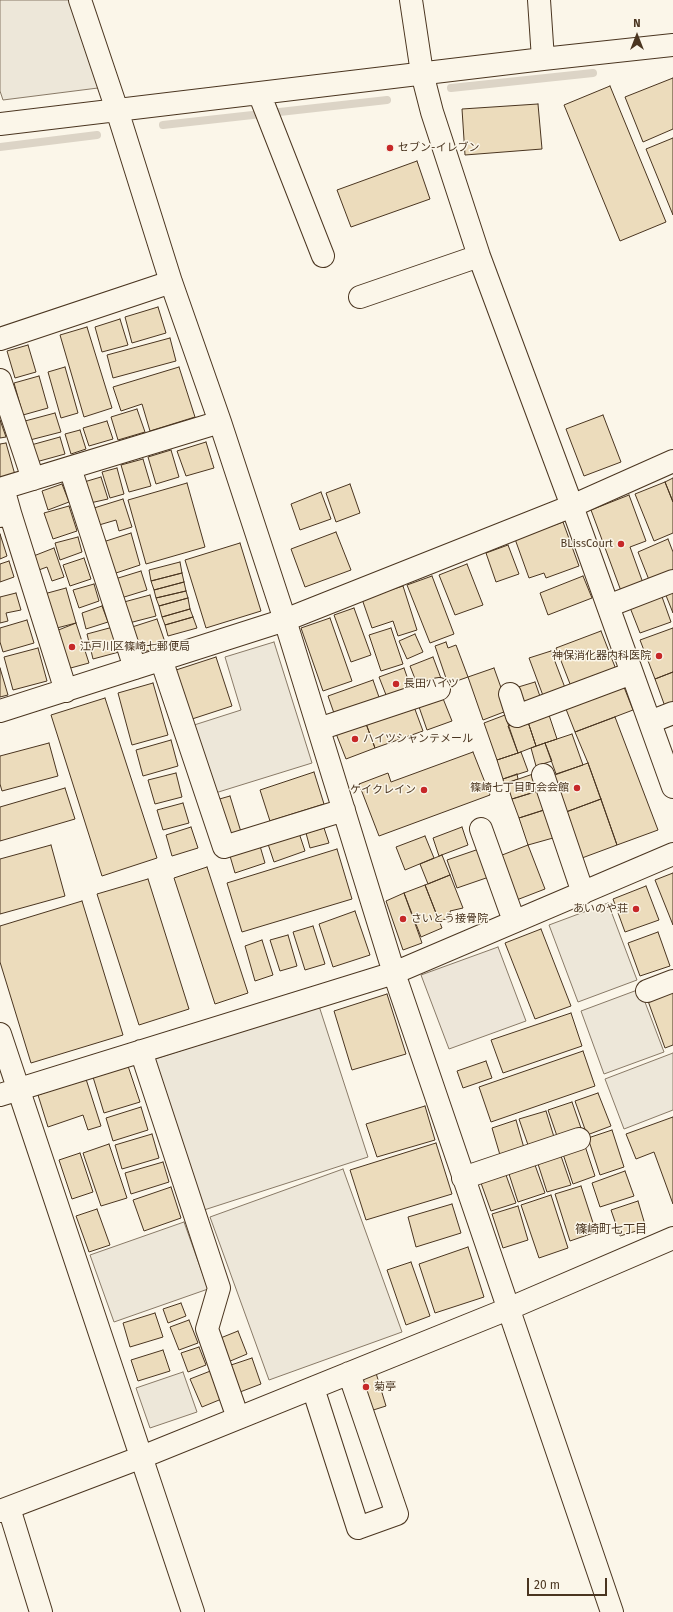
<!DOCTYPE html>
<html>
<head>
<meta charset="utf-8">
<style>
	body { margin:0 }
	#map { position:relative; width:673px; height:1612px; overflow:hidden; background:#fbf6e9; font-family:"Fira Sans",sans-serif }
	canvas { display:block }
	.north { position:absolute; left:617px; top:16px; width:40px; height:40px; -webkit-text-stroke:3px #fbf6e9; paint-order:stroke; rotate:0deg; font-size:11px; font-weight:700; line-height:16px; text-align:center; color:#4a3520 }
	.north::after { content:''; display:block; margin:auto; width:14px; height:18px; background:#4a3520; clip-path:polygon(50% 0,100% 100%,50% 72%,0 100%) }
	.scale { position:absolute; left:527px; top:1578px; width:80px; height:18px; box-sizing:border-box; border:2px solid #4a3520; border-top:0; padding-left:5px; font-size:12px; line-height:14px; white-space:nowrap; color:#4a3520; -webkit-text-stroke:3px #fbf6e9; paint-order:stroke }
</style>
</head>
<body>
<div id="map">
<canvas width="673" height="1612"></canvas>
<div class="north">N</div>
<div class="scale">20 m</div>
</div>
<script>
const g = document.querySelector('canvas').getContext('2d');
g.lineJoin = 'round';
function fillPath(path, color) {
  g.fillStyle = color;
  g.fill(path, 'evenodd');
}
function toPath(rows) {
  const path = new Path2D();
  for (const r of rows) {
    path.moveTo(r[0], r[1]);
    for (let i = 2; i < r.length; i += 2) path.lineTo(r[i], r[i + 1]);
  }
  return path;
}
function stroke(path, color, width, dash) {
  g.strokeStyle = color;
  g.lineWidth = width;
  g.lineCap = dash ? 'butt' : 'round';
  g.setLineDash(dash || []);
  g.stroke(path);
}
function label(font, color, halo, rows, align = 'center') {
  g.font = font + ' "Fira Sans","Noto Sans JP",sans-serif';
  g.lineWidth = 3;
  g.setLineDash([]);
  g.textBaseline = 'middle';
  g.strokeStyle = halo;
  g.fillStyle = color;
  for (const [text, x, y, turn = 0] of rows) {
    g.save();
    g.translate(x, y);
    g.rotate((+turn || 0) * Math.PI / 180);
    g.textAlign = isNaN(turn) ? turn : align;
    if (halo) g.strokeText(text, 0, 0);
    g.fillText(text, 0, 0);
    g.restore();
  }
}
const green = toPath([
	[498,947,526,1021,449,1049,421,975,498,947]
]);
fillPath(green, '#ede6d9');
stroke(green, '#887966', 1);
const parking = toPath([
	[0,0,71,0,98,88,3,100,0,91,0,0],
	[274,642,312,763,212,794,191,726,241,710,225,657,274,642],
	[608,903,637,980,578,1002,549,925,608,903],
	[640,989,664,1052,604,1074,581,1011,640,989],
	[319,1006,368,1157,204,1210,155,1059,319,1006],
	[673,1053,673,1110,624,1129,605,1079,673,1053],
	[343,1169,402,1332,269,1380,210,1217,343,1169],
	[184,1222,208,1289,114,1322,90,1255,184,1222],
	[183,1372,197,1412,150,1428,136,1388,183,1372]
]);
fillPath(parking, '#ede7d9');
stroke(parking, '#887966', 1);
stroke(toPath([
	[451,88,593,73],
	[163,125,387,100],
	[0,147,97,135]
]), '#dcd4c6', 8);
const building = toPath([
	[673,78,673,129,643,142,625,97,673,78],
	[610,86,666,222,620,241,564,105,610,86],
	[538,104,542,149,465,155,462,109,538,104],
	[673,138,673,215,646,149,673,138],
	[417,161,430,199,351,227,337,190,417,161],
	[158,307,166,333,132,343,125,317,158,307],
	[120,319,128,345,102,352,95,327,120,319],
	[87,327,112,408,84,417,60,335,87,327],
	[170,338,176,361,113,378,107,355,170,338],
	[28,345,36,372,15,378,7,351,28,345],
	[65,367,78,413,61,418,48,372,65,367],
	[179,367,195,417,150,431,142,404,121,411,113,387,179,367],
	[39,376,48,408,23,415,14,383,39,376],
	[137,409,145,432,118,440,111,417,137,409],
	[55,413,61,432,30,440,25,421,55,413],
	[603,415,621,462,584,476,566,429,603,415],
	[0,420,6,437,0,438,0,420],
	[107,421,113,439,89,446,83,428,107,421],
	[80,430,86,449,71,454,65,434,80,430],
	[60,437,65,454,36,462,31,445,60,437],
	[206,442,214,468,186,476,177,451,206,442],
	[6,443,15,475,0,479,0,444,6,443],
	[171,450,179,477,156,484,148,457,171,450],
	[143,459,151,486,129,492,121,465,143,459],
	[117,468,124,494,110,498,102,472,117,468],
	[101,477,108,499,90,503,84,482,101,477],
	[673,478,673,502,665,482,673,478],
	[665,482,673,502,673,533,654,541,635,494,665,482],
	[187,483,205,547,146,564,128,500,187,483],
	[62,484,69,502,48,510,42,491,62,484],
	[350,484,360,513,336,522,326,493,350,484],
	[321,492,331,519,300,530,291,504,321,492],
	[629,495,646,541,630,547,643,583,621,591,591,510,629,495],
	[123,499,132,527,119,531,116,520,99,525,94,508,123,499],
	[69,506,77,531,53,539,44,513,69,506],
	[563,522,579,566,546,578,544,573,529,578,515,539,563,522],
	[336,532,351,570,305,587,291,549,336,532],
	[131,533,140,565,113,574,103,542,131,533],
	[0,534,7,556,0,559,0,534],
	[78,537,82,552,60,560,55,543,78,537],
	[668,539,673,552,673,576,651,585,638,552,668,539],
	[240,543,261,611,206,628,185,560,240,543],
	[508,545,519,574,496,582,486,553,508,545],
	[54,548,64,577,52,581,47,567,36,571,31,557,54,548],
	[84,558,91,579,70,586,63,565,84,558],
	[9,561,14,577,0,582,0,564,9,561],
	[180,562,182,573,151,581,149,570,180,562],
	[467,564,483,605,455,615,439,575,467,564],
	[141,571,147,590,121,598,115,579,141,571],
	[182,573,184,582,154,590,151,581,182,573],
	[432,576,454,634,430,643,407,585,432,576],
	[583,576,592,598,548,615,540,593,583,576],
	[184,582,186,591,156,598,154,590,184,582],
	[94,584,99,601,79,608,73,590,94,584],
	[403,586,417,630,398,636,393,621,372,628,362,599,403,586],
	[66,588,76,623,53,629,44,594,66,588],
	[673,590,673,613,665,593,673,590],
	[186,591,188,598,159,606,156,598,186,591],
	[16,593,21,610,6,613,8,621,0,623,0,597,16,593],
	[661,594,671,622,640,633,629,605,661,594],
	[150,595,156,616,129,623,124,602,150,595],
	[188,598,190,609,162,617,159,606,188,598],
	[102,606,108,622,86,629,82,613,102,606],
	[354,608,371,655,351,662,334,615,354,608],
	[190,609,193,617,165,625,162,617,190,609],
	[193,617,197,628,168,636,165,625,193,617],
	[330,618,352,681,323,691,301,628,330,618],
	[157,619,166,645,137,654,129,628,157,619],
	[27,620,34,643,3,652,0,642,0,628,27,620],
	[76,623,89,663,67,669,56,631,76,623],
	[113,627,119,652,93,659,87,634,113,627],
	[391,628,403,664,381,671,369,635,391,628],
	[673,628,673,672,655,679,640,640,673,628],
	[601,631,617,672,572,689,556,648,601,631],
	[415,634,423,652,407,659,399,641,415,634],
	[446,642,448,648,456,645,468,677,448,684,435,646,446,642],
	[38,648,47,681,13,690,4,657,38,648],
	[551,651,567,693,545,701,529,658,551,651],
	[216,657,232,706,189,720,173,671,216,657],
	[433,657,442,681,419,689,410,666,433,657],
	[0,668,8,695,0,697,0,668],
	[404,668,412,691,388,700,379,677,404,668],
	[494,668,509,710,483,720,468,677,494,668],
	[673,672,673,710,667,712,655,679,673,672],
	[373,680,380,700,335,716,328,696,373,680],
	[535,682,542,702,522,709,515,688,535,682],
	[622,682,633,710,575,732,564,704,622,682],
	[153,683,168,735,132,745,118,693,153,683],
	[442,696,452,721,427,730,418,704,442,696],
	[105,698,157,858,102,876,51,715,105,698],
	[413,704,423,731,375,748,365,721,413,704],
	[548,712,557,739,536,746,527,719,548,712],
	[505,715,518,753,497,760,484,723,505,715],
	[615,717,658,830,617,845,588,763,575,732,615,717],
	[527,719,536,746,518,753,508,726,527,719],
	[365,721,375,748,346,759,335,731,365,721],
	[572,734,583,765,556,774,545,743,572,734],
	[171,740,178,766,143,776,136,750,171,740],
	[49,743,58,776,2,791,0,784,0,756,49,743],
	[545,743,552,761,536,766,531,748,545,743],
	[473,752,490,795,379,836,359,784,388,773,391,782,473,752],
	[521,752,528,771,503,779,497,760,521,752],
	[588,763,601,799,566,812,552,776,588,763],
	[314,772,324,804,270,821,260,790,314,772],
	[176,773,182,797,155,804,148,780,176,773],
	[517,774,518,779,504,784,503,779,517,774],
	[533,774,538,791,512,799,507,783,533,774],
	[65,788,75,819,0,841,0,807,65,788],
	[538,791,544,810,519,818,512,799,538,791],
	[230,796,241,832,227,836,216,800,230,796],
	[601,799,617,845,582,858,566,812,601,799],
	[183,803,189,823,163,830,157,810,183,803],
	[544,810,553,838,528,845,519,818,544,810],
	[191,827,198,848,172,856,166,835,191,827],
	[462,827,468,845,439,856,433,838,462,827],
	[324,828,329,843,310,848,306,833,324,828],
	[299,833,305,851,274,862,268,844,299,833],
	[425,836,434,858,405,870,396,847,425,836],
	[51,845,65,896,0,914,0,859,51,845],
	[528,845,545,889,514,901,497,857,528,845],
	[260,846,265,863,235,873,230,856,260,846],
	[337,849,352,899,242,932,227,883,337,849],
	[479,849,489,877,457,888,447,860,479,849],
	[442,855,450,875,428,884,420,864,442,855],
	[207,867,248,993,215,1004,174,878,207,867],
	[673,873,673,925,655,880,673,873],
	[450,875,463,908,450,911,452,917,439,921,425,885,450,875],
	[148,879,189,1009,139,1025,97,894,148,879],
	[425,885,442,928,421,937,404,893,425,885],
	[646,886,659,920,625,932,613,899,646,886],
	[404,893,422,943,403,950,386,901,404,893],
	[82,901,123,1035,31,1063,0,962,0,926,82,901],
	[355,911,370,955,333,967,319,924,355,911],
	[313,926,325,964,305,970,293,932,313,926],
	[541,929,571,1006,535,1019,505,943,541,929],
	[658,932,670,966,640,976,628,943,658,932],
	[288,935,297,966,280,971,270,940,288,935],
	[262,940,273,975,255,981,245,946,262,940],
	[673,992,673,1045,665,1048,648,1001,673,992],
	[387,994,406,1054,352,1070,334,1011,387,994],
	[571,1013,582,1046,503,1073,491,1040,571,1013],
	[583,1051,595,1086,491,1122,479,1087,583,1051],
	[486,1061,492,1078,463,1088,457,1071,486,1061],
	[128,1066,140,1102,104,1113,93,1077,128,1066],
	[86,1079,101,1126,88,1130,83,1115,48,1127,38,1095,86,1079],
	[598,1093,611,1126,587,1135,575,1101,598,1093],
	[572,1102,581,1128,557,1136,548,1110,572,1102],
	[425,1106,435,1140,377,1157,366,1124,425,1106],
	[141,1107,148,1130,113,1141,106,1118,141,1107],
	[546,1111,554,1137,528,1145,519,1119,546,1111],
	[673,1117,673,1204,654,1152,636,1159,626,1134,673,1117],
	[516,1120,524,1148,500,1155,492,1128,516,1120],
	[612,1130,624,1167,600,1175,588,1138,612,1130],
	[152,1134,159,1158,122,1169,115,1145,152,1134],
	[436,1143,452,1194,366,1220,350,1170,436,1143],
	[109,1144,127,1198,101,1206,83,1153,109,1144],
	[585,1146,595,1176,573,1184,563,1154,585,1146],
	[80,1153,93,1192,72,1199,59,1160,80,1153],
	[561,1156,571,1185,547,1192,538,1164,561,1156],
	[163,1162,169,1182,131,1194,125,1173,163,1162],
	[535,1165,545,1193,518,1202,509,1174,535,1165],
	[625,1171,634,1196,600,1207,592,1183,625,1171],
	[506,1175,516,1203,491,1211,481,1183,506,1175],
	[581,1186,596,1232,570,1241,555,1194,581,1186],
	[171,1187,181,1218,144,1231,133,1200,171,1187],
	[551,1195,568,1248,539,1258,521,1205,551,1195],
	[638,1201,646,1228,620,1236,611,1210,638,1201],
	[452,1204,461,1233,416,1247,408,1217,452,1204],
	[518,1206,528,1240,503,1248,492,1214,518,1206],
	[97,1209,110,1245,89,1252,76,1216,97,1209],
	[468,1247,484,1297,435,1313,419,1264,468,1247],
	[411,1262,430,1316,406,1325,387,1270,411,1262],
	[181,1303,186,1316,168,1323,163,1309,181,1303],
	[155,1313,163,1337,130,1347,123,1323,155,1313],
	[189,1320,198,1343,179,1350,170,1327,189,1320],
	[238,1331,247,1354,228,1362,218,1339,238,1331],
	[199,1347,206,1365,188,1372,181,1353,199,1347],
	[163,1350,170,1371,138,1381,131,1360,163,1350],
	[252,1358,261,1384,240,1392,231,1365,252,1358],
	[213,1370,224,1398,202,1407,190,1379,213,1370],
	[376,1373,386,1406,367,1412,357,1380,376,1373]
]);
fillPath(building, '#ecdcbc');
stroke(building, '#4a3520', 1);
const minor = toPath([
	[80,0,117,110,171,282,220,422,285,620,394,973,612,1612],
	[411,0,422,73,432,112,479,256,572,506,673,787],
	[539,0,543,59],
	[259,93,323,256],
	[0,124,543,59,673,45],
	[360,297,479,256],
	[0,339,171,282],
	[0,380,33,479],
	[70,468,135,668],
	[10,513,3,488,220,422],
	[0,516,10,513,66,691],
	[608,606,673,581],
	[161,659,224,847,344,810],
	[510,694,517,716,632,673],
	[0,711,285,620,572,506,673,461],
	[650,722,673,713],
	[319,729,439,689],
	[543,775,583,893],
	[481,829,514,921],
	[647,991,673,981],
	[0,1034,193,1612],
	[141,1051,219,1288,207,1329,238,1418],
	[0,1095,394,973,673,854],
	[463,1178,579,1139],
	[313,1388,358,1528,397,1514,349,1373],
	[9,1508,41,1612],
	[0,1511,142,1457,508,1309,673,1238]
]);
stroke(minor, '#4a3520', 24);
stroke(minor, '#fbf6e9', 22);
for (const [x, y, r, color] of [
	[390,148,4,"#c62828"],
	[621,544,4,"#c62828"],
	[72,647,4,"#c62828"],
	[659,656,4,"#c62828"],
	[396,684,4,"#c62828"],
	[355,739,4,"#c62828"],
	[577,788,4,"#c62828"],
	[424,790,4,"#c62828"],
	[636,909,4,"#c62828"],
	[403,919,4,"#c62828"],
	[366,1387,4,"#c62828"]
]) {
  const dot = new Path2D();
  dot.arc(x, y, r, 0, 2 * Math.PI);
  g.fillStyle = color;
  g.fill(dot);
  stroke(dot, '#fbf6e9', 1.5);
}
label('11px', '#4a3520', '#fbf6e9', [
	["セブン-イレブン",398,148],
	["BLissCourt",613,544,"right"],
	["江戸川区篠崎七郵便局",80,647],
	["神保消化器内科医院",651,656,"right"],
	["長田ハイツ",404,684],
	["ハイツシャンテメール",363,739],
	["篠崎七丁目町会会館",569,788,"right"],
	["ケイクレイン",416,790,"right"],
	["あいのや荘",628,909,"right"],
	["さいとう接骨院",411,919],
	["菊亭",374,1387]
], 'left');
label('12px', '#4a3520', '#fbf6e9', [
	["篠崎町七丁目",611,1230]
]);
</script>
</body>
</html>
